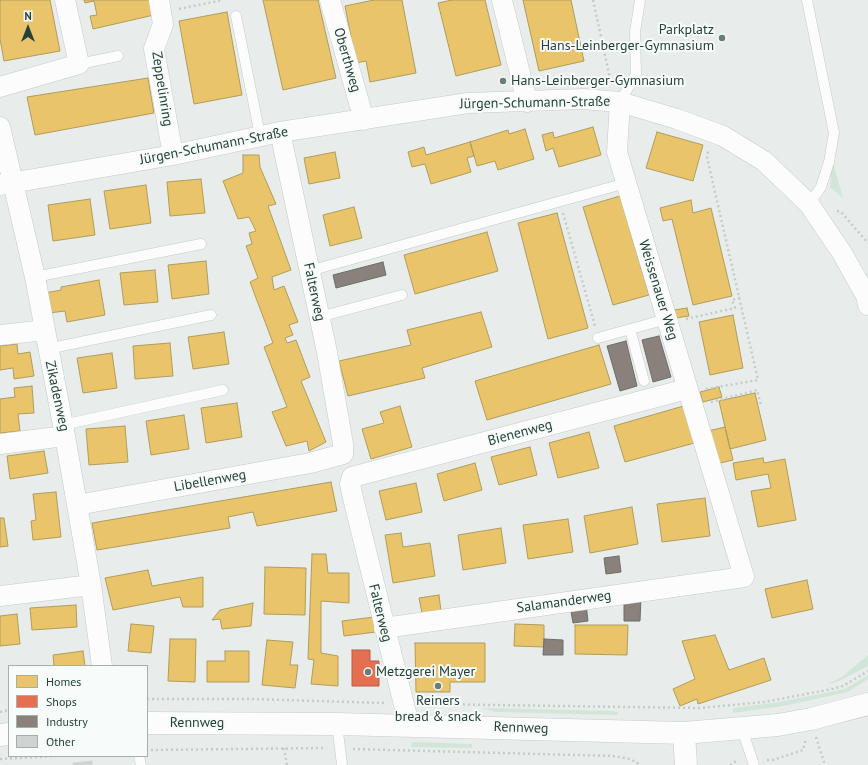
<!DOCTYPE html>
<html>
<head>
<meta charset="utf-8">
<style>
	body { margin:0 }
	#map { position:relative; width:868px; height:765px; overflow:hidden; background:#e8edeb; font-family:"PT Sans",sans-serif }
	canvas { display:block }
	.legend { position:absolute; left:8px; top:665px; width:140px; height:92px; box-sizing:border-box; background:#f7fbf9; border:1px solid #a3b1ad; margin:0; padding:5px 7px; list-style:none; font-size:12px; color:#24423a }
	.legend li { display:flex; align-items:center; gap:8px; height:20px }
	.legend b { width:20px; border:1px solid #a3b1ad }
	.north { position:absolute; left:8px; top:8px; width:40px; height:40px; -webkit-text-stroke:3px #f7fbf9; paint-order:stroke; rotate:0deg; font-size:11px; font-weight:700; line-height:16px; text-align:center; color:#24423a }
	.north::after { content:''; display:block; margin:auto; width:14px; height:18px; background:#24423a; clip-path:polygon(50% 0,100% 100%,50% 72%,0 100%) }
</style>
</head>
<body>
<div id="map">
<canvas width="868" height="765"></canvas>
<ul class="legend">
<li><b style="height:11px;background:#e9c46a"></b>Homes</li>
<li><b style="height:11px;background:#e76f51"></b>Shops</li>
<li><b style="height:11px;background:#8a817c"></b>Industry</li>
<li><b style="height:11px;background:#cfd4d2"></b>Other</li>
</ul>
<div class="north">N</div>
</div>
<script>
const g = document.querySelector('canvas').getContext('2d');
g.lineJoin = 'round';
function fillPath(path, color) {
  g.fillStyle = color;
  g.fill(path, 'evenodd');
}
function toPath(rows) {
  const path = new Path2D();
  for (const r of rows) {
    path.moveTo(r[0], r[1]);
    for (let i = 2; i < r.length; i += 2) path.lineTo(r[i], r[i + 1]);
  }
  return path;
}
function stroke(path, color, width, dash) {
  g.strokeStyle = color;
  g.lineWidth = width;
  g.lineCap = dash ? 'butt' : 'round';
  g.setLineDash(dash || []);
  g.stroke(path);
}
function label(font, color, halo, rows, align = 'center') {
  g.font = font + ' "PT Sans",sans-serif';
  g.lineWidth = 4;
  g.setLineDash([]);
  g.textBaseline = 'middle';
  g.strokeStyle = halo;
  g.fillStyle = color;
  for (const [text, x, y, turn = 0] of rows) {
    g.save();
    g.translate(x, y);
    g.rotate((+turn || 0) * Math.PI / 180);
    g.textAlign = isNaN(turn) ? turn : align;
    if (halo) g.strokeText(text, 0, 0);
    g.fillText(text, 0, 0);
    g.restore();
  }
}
fillPath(toPath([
	[832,159,843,198,830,187],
	[868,655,868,666,839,681,827,684,842,677],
	[868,675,868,679,848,692,783,706,733,713,733,708,780,702,845,689],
	[482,708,613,711,618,712,618,715,496,712],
	[412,742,472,744,472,748,411,747]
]), '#d1e6d8');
const homes = toPath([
	[0,0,50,0,60,51,4,61,0,39,0,0],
	[84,0,150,0,154,15,93,29,90,16,97,15,94,1,85,3,84,0],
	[263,0,318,0,336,78,283,90,263,0],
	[374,0,402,0,416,73,370,82,366,61,356,63,345,6,374,0],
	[452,0,485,0,501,65,456,76,438,3,452,0],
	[523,0,571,0,584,61,539,71,523,0],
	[227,12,242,95,194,104,179,21,227,12],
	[148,78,154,113,35,135,27,97,148,78],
	[593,127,601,155,559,167,553,148,546,151,542,135,553,132,554,138,593,127],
	[525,129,534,159,498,170,495,161,477,166,470,142,508,130,509,134,525,129],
	[657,132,703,145,693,181,646,168,657,132],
	[470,142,474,156,467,158,471,172,431,184,425,164,412,167,408,152,424,147,426,155,470,142],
	[335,152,340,178,309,184,304,158,335,152],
	[243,155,259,155,260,167,276,204,268,206,291,270,272,277,274,290,284,286,298,322,289,325,293,335,285,338,287,343,296,340,310,377,301,381,326,442,309,451,307,441,286,446,272,412,287,407,264,347,273,343,250,282,258,278,246,246,252,244,249,233,256,231,249,217,238,219,223,181,243,173,243,155],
	[201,179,205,213,170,216,167,182,201,179],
	[146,185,151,223,110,229,104,191,146,185],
	[620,196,649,295,613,305,583,207,620,196],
	[90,199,95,235,53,241,48,205,90,199],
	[691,200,693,213,711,208,732,296,693,305,672,219,663,221,660,208,691,200],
	[354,207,362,238,330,246,323,215,354,207],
	[557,213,588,328,548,339,518,223,557,213],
	[487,232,498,271,415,294,404,255,487,232],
	[206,261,209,294,172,299,168,265,206,261],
	[155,270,158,302,124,305,120,273,155,270],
	[99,280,105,315,67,322,65,311,49,313,45,293,61,290,61,287,99,280],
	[687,308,689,316,675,318,674,310,687,308],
	[481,312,492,347,422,368,425,378,348,396,339,361,411,345,407,330,481,312],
	[733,315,743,368,710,375,699,322,733,315],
	[224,332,229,364,193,369,188,337,224,332],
	[170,343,173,376,135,379,133,346,170,343],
	[17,344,18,354,30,352,34,376,14,379,13,368,0,370,0,346,17,344],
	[599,345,611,384,487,420,475,381,599,345],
	[112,353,117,388,83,393,77,358,112,353],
	[32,386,34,413,18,414,20,431,0,433,0,399,15,397,14,388,32,386],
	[719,387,722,397,703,402,700,392,719,387],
	[755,393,766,440,730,449,719,401,755,393],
	[237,403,242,437,206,443,201,408,237,403],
	[687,405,698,442,625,462,614,426,687,405],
	[400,406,412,447,371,459,362,429,384,423,380,412,400,406],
	[184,415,189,449,151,455,146,421,184,415],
	[125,426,128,462,89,465,86,429,125,426],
	[725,427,733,460,716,464,708,431,725,427],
	[589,432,599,468,558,478,549,443,589,432],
	[530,447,537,475,499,485,491,457,530,447],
	[44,451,48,473,10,479,7,456,44,451],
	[763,458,764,463,785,459,796,520,758,527,751,491,771,488,768,474,736,480,733,463,763,458],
	[475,463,482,490,444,501,437,474,475,463],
	[331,482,337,511,257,526,253,512,228,517,230,528,97,550,92,523,331,482],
	[416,483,422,512,386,520,379,491,416,483],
	[56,492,61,537,33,540,31,521,36,520,33,494,56,492],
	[705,498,710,536,662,542,657,504,705,498],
	[632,507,638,544,590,553,584,516,632,507],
	[0,518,4,518,8,546,0,547,0,518],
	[568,519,573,552,528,559,523,525,568,519],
	[501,528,506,563,463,570,458,535,501,528],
	[401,533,403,547,430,543,435,576,393,583,385,535,401,533],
	[312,554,326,554,328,573,349,573,349,603,321,601,321,653,338,656,338,686,311,684,314,660,308,659,312,554],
	[265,567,306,568,305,615,264,614,265,567],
	[148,570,152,586,203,577,203,607,183,607,180,597,113,610,105,578,148,570],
	[807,580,813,609,772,618,765,589,807,580],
	[439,595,441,611,422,613,419,598,439,595],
	[253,603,251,626,222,629,220,619,212,620,220,610,253,603],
	[76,605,77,627,32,630,30,608,76,605],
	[17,614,20,644,0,646,0,616,17,614],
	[374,617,376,632,344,636,342,621,374,617],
	[131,624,154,626,151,653,128,651,131,624],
	[515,624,544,625,544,647,514,646,515,624],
	[575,625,628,625,627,655,575,654,575,625],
	[715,635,729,670,764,658,771,680,698,704,697,699,680,706,673,689,695,679,682,641,715,635],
	[170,639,196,639,195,682,168,681,170,639],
	[267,640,293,642,290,665,298,665,295,688,262,685,267,640],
	[415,643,485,643,485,682,450,682,450,692,416,692,415,643],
	[83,651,85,666,54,666,53,655,83,651],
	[225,651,249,651,249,682,207,682,207,661,225,661,225,651]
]);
fillPath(homes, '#e9c46a');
stroke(homes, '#ae9d5c', 1);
const shops = toPath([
	[352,650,370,650,370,661,379,661,379,686,352,686,352,650]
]);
fillPath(shops, '#e76f51');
stroke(shops, '#ac624a', 1);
const industry = toPath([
	[383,262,386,275,336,288,333,275,383,262],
	[659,336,671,377,653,382,642,340,659,336],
	[626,341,637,386,620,391,607,346,626,341],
	[619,556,621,572,606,574,604,558,619,556],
	[624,597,641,597,640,621,624,621,624,597],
	[586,604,588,621,573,623,570,606,586,604],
	[544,639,563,640,563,655,543,655,544,639]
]);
fillPath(industry, '#8a817c');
stroke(industry, '#6b6e68', 1);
const building = toPath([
	[92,761,92,765,73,765,73,763,92,761]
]);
fillPath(building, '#cfd4d2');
stroke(building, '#d1d6d4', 1);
const lane = toPath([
	[807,0,834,133,829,162,821,187,809,204],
	[236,16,260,135],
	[79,64,118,56],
	[620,102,636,74,635,32,640,0],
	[309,271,626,183],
	[35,277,201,244],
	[319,317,402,295],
	[630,329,644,381],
	[598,338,667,319],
	[47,349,211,315],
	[62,425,223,390],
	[337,724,342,765],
	[742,729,754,765],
	[139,756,141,765]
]);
const street = toPath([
	[159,0,163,24,154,49,173,155],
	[330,0,364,120],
	[502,0,527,102],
	[0,87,79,64,65,0],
	[0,127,35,277,65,436,91,585,102,666],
	[0,185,173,155,280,132,468,103,583,99,620,102,677,119,723,136,764,161,809,204,842,253,866,296,868,305],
	[0,335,45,330],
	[0,444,65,436],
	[77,505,310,463,343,454,343,444,327,352,280,132],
	[0,596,91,585],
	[384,628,744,577,617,152,620,102],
	[409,725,353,498,350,484,352,477,687,389]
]);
const secondary = toPath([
	[147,723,337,724,684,733,778,725,811,719,868,704],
	[684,733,686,765],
	[0,735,9,734]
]);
stroke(lane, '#c5cac8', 11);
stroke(street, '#c5cac8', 21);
stroke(secondary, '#c3cbc8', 23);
stroke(toPath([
	[593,0,611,83],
	[179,9,223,0],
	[837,211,841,212,868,243],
	[563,213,595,326],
	[686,319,735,308,732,300,740,298],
	[706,389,758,380,707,157,708,150],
	[711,402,757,390,761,405],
	[147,699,252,699,384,703],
	[423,704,700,708,764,702,832,689,843,686,868,671],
	[0,712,9,710],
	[816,737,825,765],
	[284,748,287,765],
	[353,749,613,756,630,759,641,765],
	[151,750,326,748],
	[0,759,55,756],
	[767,760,773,760,803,750,806,739],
	[730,765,738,760]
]), '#c3ccca', 2.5, [2, 3]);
stroke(lane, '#fcfcfc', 10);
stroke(street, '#fcfcfc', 20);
stroke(secondary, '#fcfcfc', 22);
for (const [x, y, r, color] of [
	[722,38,4,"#697e78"],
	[503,81,4,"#697e78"],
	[368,672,4,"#697e78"],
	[438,686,4,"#697e78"]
]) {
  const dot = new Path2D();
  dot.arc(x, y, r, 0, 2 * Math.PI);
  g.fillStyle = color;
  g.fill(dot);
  stroke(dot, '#f7fbf9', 1.5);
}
label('14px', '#24423a', '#f7fbf9', [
	["Parkplatz",714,30,"right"],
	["Hans-Leinberger-Gymnasium",714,46,"right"],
	["Hans-Leinberger-Gymnasium",511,81],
	["Metzgerei Mayer",376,672],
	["Reiners",438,701,"center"],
	["bread & snack",438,717,"center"]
], 'left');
label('14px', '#24423a', '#f7fbf9', [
	["Oberthweg",347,60,74],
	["Zeppelinring",162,89,81],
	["Jürgen-Schumann-Straße",535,103,-1],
	["Jürgen-Schumann-Straße",214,146,-11],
	["Weissenauer Weg",658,290,73],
	["Falterweg",314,292,78],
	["Zikadenweg",57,396,78],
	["Bienenweg",520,433,-15],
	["Libellenweg",210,481,-10],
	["Salamanderweg",564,602,-8],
	["Falterweg",380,613,76],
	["Rennweg",197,723],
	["Rennweg",521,728,2]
]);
</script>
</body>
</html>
